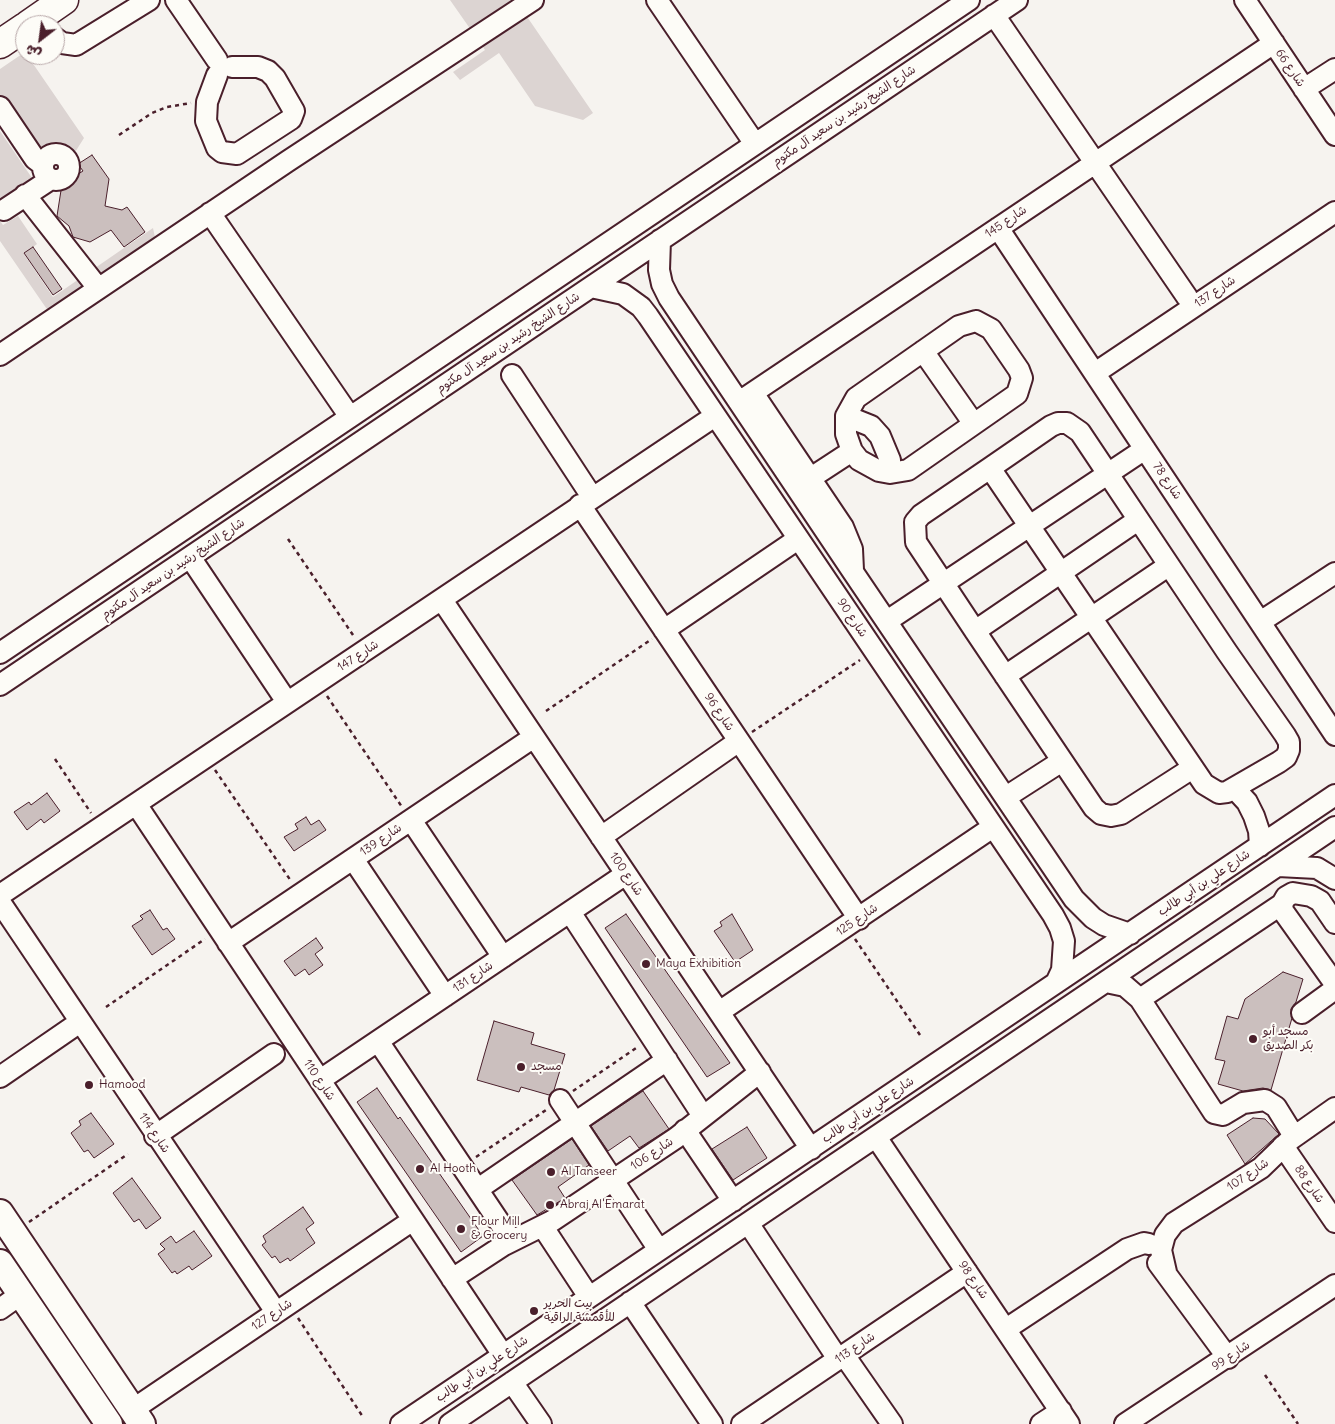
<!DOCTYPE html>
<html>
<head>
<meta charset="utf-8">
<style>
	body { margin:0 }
	#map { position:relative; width:1335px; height:1424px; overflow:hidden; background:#f6f3ef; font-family:Delius,"Playpen Sans Arabic",sans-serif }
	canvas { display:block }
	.north { position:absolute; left:15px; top:15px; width:50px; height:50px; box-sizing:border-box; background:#fdfcf7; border:1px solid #b5a4a5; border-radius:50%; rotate:210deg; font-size:14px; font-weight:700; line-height:20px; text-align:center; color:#4a1f2b }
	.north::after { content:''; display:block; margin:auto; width:18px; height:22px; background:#4a1f2b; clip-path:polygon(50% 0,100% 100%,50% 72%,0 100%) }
</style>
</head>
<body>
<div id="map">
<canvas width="1335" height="1424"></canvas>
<div class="north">ش</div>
</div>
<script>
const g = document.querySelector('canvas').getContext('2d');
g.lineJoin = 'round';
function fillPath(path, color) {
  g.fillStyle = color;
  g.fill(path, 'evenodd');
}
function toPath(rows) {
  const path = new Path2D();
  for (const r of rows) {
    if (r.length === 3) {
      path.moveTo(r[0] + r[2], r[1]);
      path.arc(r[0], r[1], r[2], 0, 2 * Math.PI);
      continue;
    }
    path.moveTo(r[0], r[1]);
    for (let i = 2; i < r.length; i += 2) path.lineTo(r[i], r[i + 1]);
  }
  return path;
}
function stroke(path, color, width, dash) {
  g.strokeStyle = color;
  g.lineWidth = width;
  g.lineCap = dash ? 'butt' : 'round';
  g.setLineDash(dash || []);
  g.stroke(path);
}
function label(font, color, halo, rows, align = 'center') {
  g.font = font + ' Delius,"Playpen Sans Arabic",sans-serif';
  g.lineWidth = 4;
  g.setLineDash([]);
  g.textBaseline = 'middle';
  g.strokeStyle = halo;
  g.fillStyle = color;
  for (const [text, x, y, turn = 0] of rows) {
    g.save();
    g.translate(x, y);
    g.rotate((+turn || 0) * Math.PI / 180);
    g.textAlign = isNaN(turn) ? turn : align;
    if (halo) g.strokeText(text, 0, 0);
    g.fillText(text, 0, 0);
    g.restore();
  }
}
fillPath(toPath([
	[450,0,525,0,519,5,593,113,583,120,535,106,499,53,460,80,453,72,485,50],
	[25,52,84,138,72,157,55,151,46,153,38,159,0,106,0,69],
	[0,131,32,178,30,188,0,208],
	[18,216,37,244,24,254,53,297,153,228,157,247,53,318,0,241,0,221,3,225]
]), '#dcd4d2');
const building = toPath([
	[92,155,109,179,105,206,122,210,127,207,145,232,124,247,111,230,90,242,73,237,69,226,57,216,62,184,83,171,78,164,92,155],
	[33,247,62,289,53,295,24,253,33,247],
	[47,793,60,811,44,823,41,819,27,830,14,812,29,802,31,805,47,793],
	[306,817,311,825,319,820,326,830,294,851,284,837,298,829,295,824,306,817],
	[150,910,163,930,167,928,175,939,152,955,132,926,143,919,140,916,150,910],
	[626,914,730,1063,707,1077,605,928,626,914],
	[732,914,753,950,735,962,714,931,722,926,720,922,732,914],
	[316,938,323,948,315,954,323,965,309,975,305,969,295,976,284,961,316,938],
	[1283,972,1303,979,1296,1002,1291,1009,1292,1018,1271,1090,1263,1088,1243,1091,1218,1084,1225,1061,1215,1059,1227,1016,1238,1019,1245,999,1283,972],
	[494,1021,534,1033,531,1044,565,1054,554,1090,549,1095,521,1087,519,1092,477,1080,494,1021],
	[377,1088,398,1119,400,1117,483,1236,461,1252,357,1102,377,1088],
	[643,1091,669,1129,639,1148,630,1136,608,1151,591,1126,643,1091],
	[91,1113,114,1144,94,1158,88,1150,84,1152,71,1133,81,1125,79,1121,91,1113],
	[1253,1118,1265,1119,1279,1134,1245,1164,1227,1135,1253,1118],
	[747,1127,767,1158,733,1180,712,1149,747,1127],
	[572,1139,589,1165,558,1187,565,1198,537,1215,512,1180,572,1139],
	[132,1178,161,1218,146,1229,139,1219,134,1222,113,1193,132,1178],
	[303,1207,314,1223,306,1229,315,1243,290,1261,288,1258,280,1263,275,1256,272,1258,262,1245,266,1242,263,1236,303,1207],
	[194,1231,212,1256,192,1270,189,1266,177,1274,175,1271,172,1273,158,1254,165,1249,160,1244,171,1236,176,1243,194,1231]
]);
fillPath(building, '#cbbfbe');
stroke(building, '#4a1f2b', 1);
const minor = toPath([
	[176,0,217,60],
	[657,0,755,144],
	[1245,0,1335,135],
	[994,15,1187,297],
	[55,38,62,43,76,45,149,0],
	[217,75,207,102,206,121,217,148,222,152,237,154,291,119,294,111,275,78,268,71,258,67,232,67],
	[1304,89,1335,69],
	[0,107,35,159,43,165],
	[56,167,13],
	[25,195,98,288],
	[4,210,51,179],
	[210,213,350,417],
	[998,228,1335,735],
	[660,240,659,270,662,284,669,298,853,572,1074,899,1093,918,1104,925,1130,934],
	[591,287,623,294,641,307,648,316,1053,915,1060,928,1064,941,1062,970,1056,983],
	[976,321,991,329,1019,370,1022,378,1017,394,908,470,890,473,879,471,859,460,852,451,846,434,846,416,856,398,959,326,976,321],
	[923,351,974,424],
	[0,355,288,161,533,0],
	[1095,373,1335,212],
	[512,375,592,497],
	[753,393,843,527,852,549,853,570],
	[739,402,1274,43],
	[846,416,871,426,880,436,890,460,890,473],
	[990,468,1204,784,1219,793,1227,792,1279,762,1286,757,1289,750,1289,742,1285,735,1227,652,1080,432,1067,423,1058,423,1051,426,990,468,921,515,915,522,916,542,975,631,1094,808,1101,814,1111,816,1121,814,1191,769],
	[800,485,852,451],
	[580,505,859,919],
	[190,557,287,702],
	[442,600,811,1149],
	[887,621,1145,449],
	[1260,622,1335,573],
	[664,630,798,539],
	[975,631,1138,520],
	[0,653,969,0],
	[1005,676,1168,566],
	[0,685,1017,0],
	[1235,789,1247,802,1254,816,1259,831,1260,846],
	[1006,797,1062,761],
	[136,804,503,1355],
	[411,820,503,957],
	[601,837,739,741],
	[353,859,445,996],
	[1278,866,1317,868,1335,879],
	[0,895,715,416],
	[0,902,276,1312],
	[570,912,703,1116],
	[1335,923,1320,901,1311,896,1293,893,1286,897,1282,904,1283,911,1335,984],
	[228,943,534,737],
	[1106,982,1125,986,1140,999,1214,1113,1223,1115,1243,1103,1265,1100,1276,1107,1294,1136],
	[1140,999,1282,904],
	[719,1012,993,827],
	[1302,1013,1335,989],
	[378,1041,512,1241],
	[0,1077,80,1022],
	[320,1080,626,874],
	[560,1100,659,1250],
	[685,1130,733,1201],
	[155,1136,274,1054],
	[876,1137,1069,1424],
	[1283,1146,1335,1222],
	[478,1189,667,1060],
	[748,1223,838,1359],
	[543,1227,589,1297],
	[1158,1263,1228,1358],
	[1166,1272,1161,1250,1165,1235,1174,1223,1261,1168,1291,1139,1335,1108],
	[452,1279,504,1245,552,1221,676,1138,760,1072],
	[630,1302,712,1424],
	[0,1309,21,1294],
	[1006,1329,1127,1249,1144,1243,1149,1244],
	[844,1355,892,1424],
	[512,1382,541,1424],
	[132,1410,413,1220],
	[401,1424,1335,795],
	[450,1424,1335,827],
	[742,1424,967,1272],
	[1041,1424,1061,1411],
	[1125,1424,1335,1285]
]);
const major = toPath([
	[0,1213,142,1424],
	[0,1263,109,1424]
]);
const highway = toPath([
	[28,25,64,0],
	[0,44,25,27]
]);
stroke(minor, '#4a1f2b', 24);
stroke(major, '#4a1f2b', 30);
stroke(highway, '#4a1f2b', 31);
stroke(toPath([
	[119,135,152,113,167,107,191,103],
	[288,539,355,638],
	[327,696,402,807],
	[546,711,652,639],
	[752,732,860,660],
	[55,759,91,813],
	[215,770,291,881],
	[855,939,920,1035],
	[106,1007,205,939],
	[573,1091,639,1046],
	[476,1157,546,1110],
	[29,1222,128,1154],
	[298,1318,363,1417],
	[1265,1375,1298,1424]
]), '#4a1f2b', 2.5, [4, 4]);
stroke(minor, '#fdfcf7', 20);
stroke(major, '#fdfcf7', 26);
stroke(highway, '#fdfcf7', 28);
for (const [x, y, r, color] of [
	[646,964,5,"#4a1f2b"],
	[1253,1039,5,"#4a1f2b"],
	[521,1067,5,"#4a1f2b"],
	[89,1085,5,"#4a1f2b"],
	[420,1169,5,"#4a1f2b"],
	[551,1172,5,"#4a1f2b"],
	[550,1205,5,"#4a1f2b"],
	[461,1229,5,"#4a1f2b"],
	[534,1311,5,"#4a1f2b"]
]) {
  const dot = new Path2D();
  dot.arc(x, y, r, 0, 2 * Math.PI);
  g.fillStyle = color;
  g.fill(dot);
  stroke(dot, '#fdfcf7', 2);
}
label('12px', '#4a1f2b', '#fdfcf7', [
	["شارع 66",1290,68,56],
	["شارع الشيخ رشيد بن سعيد آل مكتوم",844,116,-34],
	["شارع 145",1006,222,-34],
	["شارع 137",1215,292,-34],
	["شارع الشيخ رشيد بن سعيد آل مكتوم",508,343,-34],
	["شارع 78",1167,481,56],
	["شارع الشيخ رشيد بن سعيد آل مكتوم",173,569,-34],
	["شارع 90",852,618,56],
	["شارع 147",358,656,-33],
	["شارع 96",719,712,56],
	["شارع 139",381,840,-34],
	["شارع 100",626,874,56],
	["شارع علي بن أبي طالب",1204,883,-34],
	["شارع 125",857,920,-34],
	["شارع 131",473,977,-34],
	["شارع 110",319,1080,56],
	["شارع علي بن أبي طالب",868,1110,-34],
	["شارع 114",154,1133,56],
	["شارع 106",652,1154,-34],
	["شارع 107",1248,1175,-34],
	["شارع 88",1309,1184,56],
	["شارع 98",973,1280,56],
	["شارع 127",272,1315,-34],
	["شارع 113",855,1348,-34],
	["شارع 99",1231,1356,-34],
	["شارع علي بن أبي طالب",482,1369,-34]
]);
label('12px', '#4a1f2b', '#fdfcf7', [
	["Maya Exhibition",656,964],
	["مسجد أبو",1263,1032],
	["بكر الصديق",1263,1046],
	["مسجد",531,1067],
	["Hamood",99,1085],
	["Al Hooth",430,1169],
	["Al Tanseer",561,1172],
	["Abraj Al Emarat",560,1205],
	["Flour Mill",471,1222],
	["& Grocery",471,1236],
	["بيت الحرير",544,1304],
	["للأقمشة الراقية",544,1318]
], 'left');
</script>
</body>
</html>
